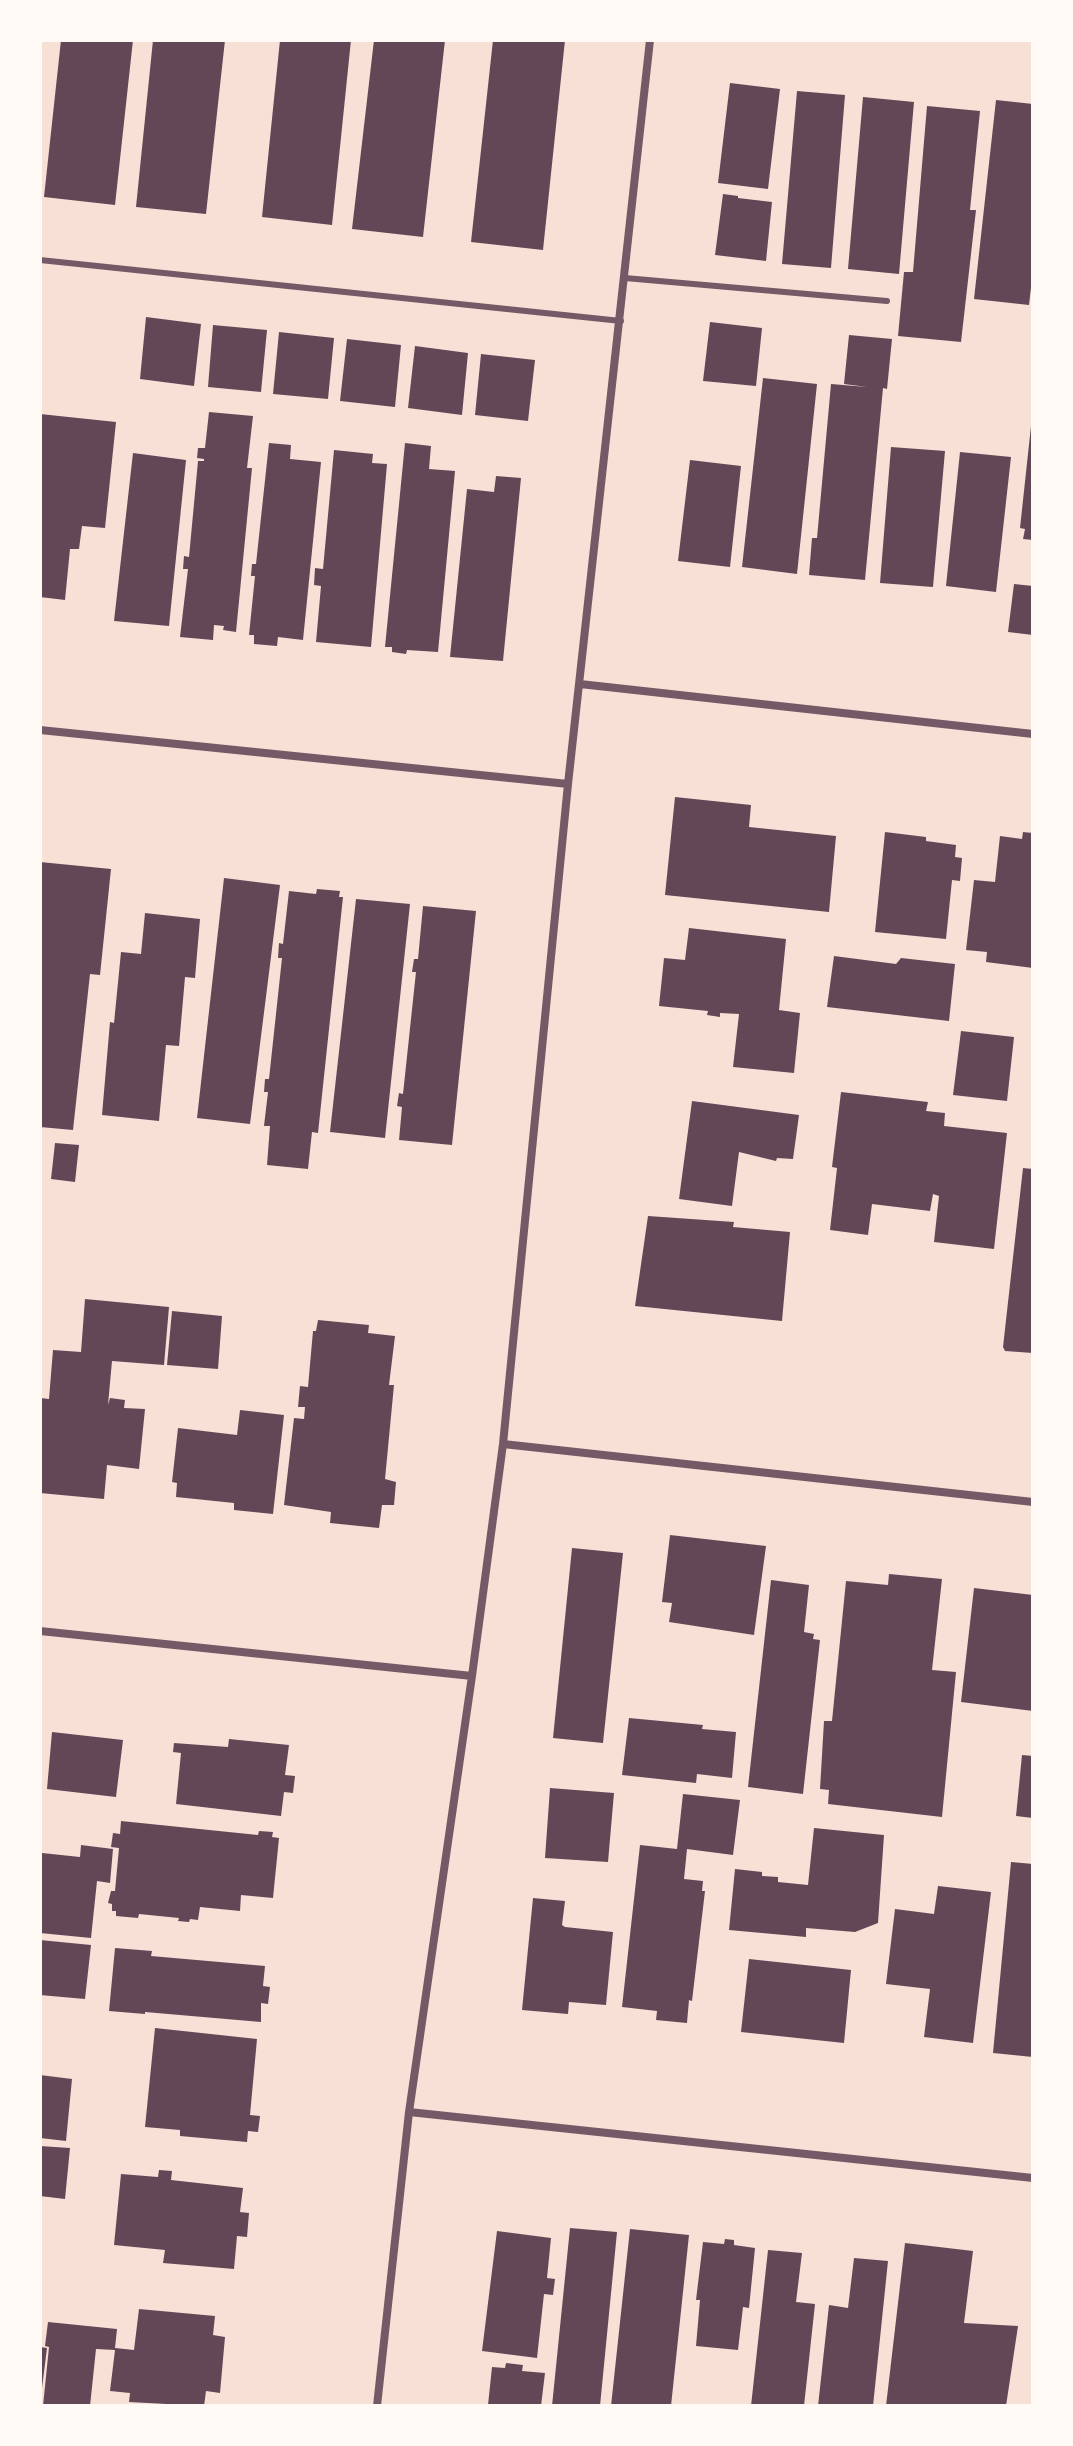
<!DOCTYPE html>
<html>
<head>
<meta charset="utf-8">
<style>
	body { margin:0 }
	#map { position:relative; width:1073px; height:2446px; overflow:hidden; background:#f7e1d7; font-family:Lato,sans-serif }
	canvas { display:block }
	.frame { position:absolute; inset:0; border:42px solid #fffaf5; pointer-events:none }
</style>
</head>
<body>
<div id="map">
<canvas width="1073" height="2446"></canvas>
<div class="frame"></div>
</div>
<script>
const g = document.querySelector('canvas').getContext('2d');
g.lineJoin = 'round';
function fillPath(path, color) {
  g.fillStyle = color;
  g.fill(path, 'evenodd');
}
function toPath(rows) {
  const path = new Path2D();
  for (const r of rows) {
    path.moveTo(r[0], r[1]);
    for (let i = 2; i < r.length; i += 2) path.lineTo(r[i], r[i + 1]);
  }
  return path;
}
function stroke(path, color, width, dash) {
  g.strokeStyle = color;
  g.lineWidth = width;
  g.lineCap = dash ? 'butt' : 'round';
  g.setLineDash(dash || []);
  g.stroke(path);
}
fillPath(toPath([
	[61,40,133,40,115,205,44,197],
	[153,40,225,40,206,214,136,207],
	[280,40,351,40,332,225,262,217],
	[374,40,445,40,423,237,352,229],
	[493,40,565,40,543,250,471,242],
	[730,83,780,89,768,189,718,183],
	[797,91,845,95,831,268,782,264],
	[863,97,914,102,899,274,848,269],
	[996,100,1033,104,1033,270,1029,305,974,299],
	[927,106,980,111,970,210,976,210,961,342,898,336,904,272,913,272],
	[723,194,738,196,738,198,772,202,766,261,715,255],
	[146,317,201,324,194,386,140,379],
	[710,322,762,328,756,386,703,381],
	[213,325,267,330,261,392,208,387],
	[279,332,334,338,328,399,273,394],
	[849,335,892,339,887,389,883,388,865,580,809,575,812,538,817,538,831,384,867,387,844,384],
	[347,339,401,345,395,407,340,401],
	[415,346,468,353,462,415,408,408],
	[481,354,535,360,528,421,475,415],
	[763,378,817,384,797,574,742,567],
	[209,412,253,416,247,468,252,468,236,632,223,630,224,626,214,625,213,640,180,637,188,569,183,569,184,556,189,557,198,461,204,461,204,459,197,458,198,448,205,448],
	[40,414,116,422,105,528,82,526,79,549,70,549,65,600,40,597],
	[1031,426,1033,426,1033,540,1023,539,1025,529,1020,528],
	[269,443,291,445,290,459,321,462,303,640,278,637,277,646,254,644,254,635,249,635,255,576,251,576,252,564,256,564],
	[405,443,431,446,429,469,455,471,438,652,407,650,406,654,392,652,392,647,385,647],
	[891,447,945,451,933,587,880,583],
	[334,450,373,454,372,463,387,464,371,647,316,642,321,586,314,585,315,568,323,569],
	[960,452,1011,457,996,592,946,586],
	[133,453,186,460,169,626,114,621],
	[690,460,741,466,730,567,678,561],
	[496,476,521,478,503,661,450,657,467,489,494,492],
	[1014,584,1033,586,1033,635,1008,632],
	[675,797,751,805,749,827,836,836,829,912,665,895],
	[885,832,926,837,926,841,956,845,955,857,962,858,960,881,952,880,946,939,875,932],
	[1023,832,1033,833,1033,968,986,962,987,952,966,950,974,880,995,882,1000,836,1022,839],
	[40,862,111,869,100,975,90,974,73,1130,40,1127],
	[224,878,280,885,250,1124,197,1118],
	[317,889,340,891,339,897,343,897,318,1133,312,1132,308,1169,267,1165,270,1126,264,1126,268,1092,264,1092,265,1079,269,1079,282,958,278,958,279,943,283,944,289,891,316,894],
	[356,899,410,904,385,1138,330,1132],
	[423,906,476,911,452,1145,399,1140,402,1107,397,1106,399,1093,403,1094,416,972,412,972,414,959,418,959],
	[145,913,200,919,195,978,185,977,179,1046,166,1045,159,1121,102,1115,110,1022,114,1023,121,952,141,954],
	[689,928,786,939,779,1010,800,1013,794,1073,733,1067,739,1014,720,1013,720,1017,707,1015,708,1011,659,1006,664,958,685,960],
	[834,956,896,964,901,958,955,964,949,1021,827,1007],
	[961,1031,1014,1037,1007,1101,953,1095],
	[841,1092,928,1102,926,1111,945,1113,944,1126,1007,1133,994,1249,934,1242,939,1196,933,1194,930,1211,872,1204,868,1235,830,1230,837,1168,832,1167],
	[692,1101,799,1115,793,1159,777,1158,776,1161,739,1152,732,1206,679,1199],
	[55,1143,79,1145,75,1182,51,1179],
	[1023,1168,1033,1169,1033,1353,1005,1351,1003,1347],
	[648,1216,734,1222,733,1227,790,1232,782,1321,635,1306],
	[85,1299,169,1307,164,1365,112,1361,108,1405,110,1398,125,1400,124,1408,145,1409,139,1469,107,1465,104,1499,40,1493,40,1398,49,1399,53,1350,81,1352],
	[172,1311,222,1316,218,1369,167,1365],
	[318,1320,369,1325,368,1333,395,1336,389,1385,394,1385,385,1479,396,1482,394,1505,382,1505,379,1528,330,1523,331,1512,284,1505,294,1418,304,1419,305,1407,298,1407,300,1386,308,1387,313,1331,316,1331],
	[240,1410,284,1415,273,1514,234,1510,234,1503,176,1497,177,1483,172,1482,178,1428,237,1435],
	[670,1535,766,1546,754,1635,669,1622,672,1603,662,1602],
	[572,1548,623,1553,603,1743,553,1738],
	[889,1574,942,1579,932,1670,956,1672,942,1817,828,1804,829,1790,820,1789,824,1721,832,1721,846,1581,888,1585],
	[771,1580,809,1585,804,1632,814,1634,813,1639,820,1640,803,1794,748,1787],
	[974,1588,1033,1595,1033,1711,961,1702],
	[629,1718,703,1725,702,1729,736,1732,732,1778,697,1774,696,1783,622,1775],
	[52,1732,123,1740,116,1797,47,1789],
	[229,1739,289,1745,285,1775,295,1776,293,1793,284,1792,281,1816,176,1804,181,1753,173,1752,174,1743,228,1747],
	[1022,1755,1033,1756,1033,1818,1016,1816],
	[550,1788,614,1793,608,1862,545,1858],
	[683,1794,740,1800,733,1855,687,1849,684,1879,703,1881,702,1891,705,1891,692,2001,689,2000,687,2023,656,2020,657,2011,622,2007,640,1845,677,1849],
	[121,1821,258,1835,259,1831,273,1832,272,1837,279,1838,273,1898,241,1895,240,1911,200,1907,198,1920,190,1919,189,1922,178,1921,179,1918,139,1914,138,1918,116,1916,116,1911,112,1911,112,1904,108,1903,111,1891,115,1891,119,1848,111,1847,113,1833,120,1834],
	[814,1828,884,1835,878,1923,855,1932,806,1928,806,1937,729,1930,735,1869,762,1872,762,1876,778,1877,778,1882,808,1885],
	[81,1845,113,1849,110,1883,97,1881,91,1938,40,1933,42,1853,80,1857],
	[1011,1862,1033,1864,1033,2057,993,2053],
	[938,1886,991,1892,973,2043,924,2037,930,1989,886,1984,895,1909,934,1914],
	[533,1898,565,1901,562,1925,565,1927,613,1932,606,2005,569,2002,568,2014,522,2010],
	[40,1940,91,1945,85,1999,40,1995],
	[115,1948,152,1951,151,1956,265,1966,263,1986,270,1987,268,2004,261,2003,261,2022,145,2012,145,2014,109,2011],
	[749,1959,851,1970,844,2043,741,2032],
	[155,2028,257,2039,250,2115,260,2116,258,2132,248,2131,247,2142,180,2136,180,2130,145,2127],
	[40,2075,72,2079,66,2141,40,2138],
	[40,2146,70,2148,65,2199,40,2196],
	[159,2170,172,2171,171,2180,243,2188,240,2212,249,2213,247,2237,237,2236,234,2269,163,2263,165,2250,114,2245,121,2174,158,2177],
	[570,2228,617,2232,600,2406,552,2406],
	[630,2229,689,2235,671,2406,611,2406],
	[497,2231,551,2238,547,2278,555,2279,553,2295,544,2294,537,2358,482,2351],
	[725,2239,734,2240,734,2245,755,2248,749,2308,743,2307,738,2350,696,2346,700,2300,696,2300,703,2242,724,2244],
	[905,2243,973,2251,964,2323,1018,2326,1006,2406,886,2406],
	[768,2250,802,2253,796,2302,815,2304,804,2406,751,2406],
	[854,2258,888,2261,873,2406,818,2406,829,2305,848,2308],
	[139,2309,215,2316,213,2335,225,2337,220,2393,206,2391,204,2406,129,2402,130,2393,110,2391,115,2350,96,2349,90,2406,43,2406,49,2347,45,2346,48,2322,117,2329,115,2348,134,2350],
	[40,2347,47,2348,42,2388,40,2388],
	[506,2363,523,2365,522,2371,545,2373,541,2406,488,2405,492,2367,505,2368]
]), '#644757');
stroke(toPath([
	[40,260,621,321],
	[625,278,887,301]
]), '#755966', 6);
stroke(toPath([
	[580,684,1033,734],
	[40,730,568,784],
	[503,1444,1033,1502],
	[40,1631,472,1676],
	[409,2112,1033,2178],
	[377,2406,409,2112,472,1676,503,1444,568,784,650,40]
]), '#755966', 8);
</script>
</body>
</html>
